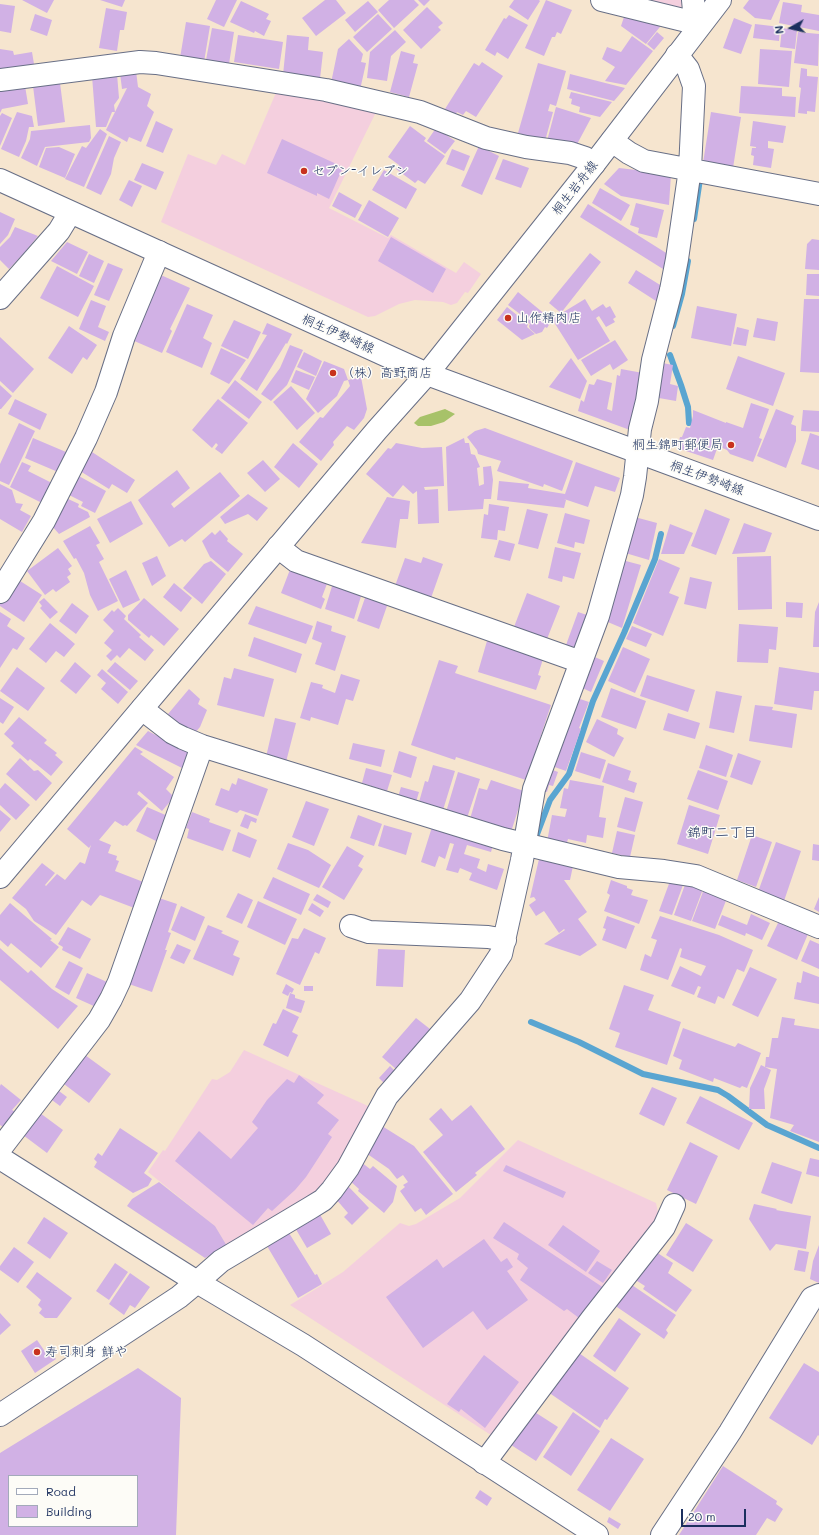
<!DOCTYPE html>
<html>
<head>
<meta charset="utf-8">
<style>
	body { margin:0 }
	#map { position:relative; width:819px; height:1535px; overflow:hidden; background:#f6e5cf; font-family:Mali,sans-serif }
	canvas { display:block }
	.legend { position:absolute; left:8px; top:1475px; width:130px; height:52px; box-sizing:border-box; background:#fdfcf7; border:1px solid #a3aaba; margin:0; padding:5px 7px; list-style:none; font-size:12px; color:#1b2f5e }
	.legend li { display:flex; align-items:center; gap:8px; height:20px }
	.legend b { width:20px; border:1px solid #a3aaba }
	.north { position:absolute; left:771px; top:8px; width:40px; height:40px; -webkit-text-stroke:3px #fdfcf7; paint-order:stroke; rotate:262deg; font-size:11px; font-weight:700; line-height:16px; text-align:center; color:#1b2f5e }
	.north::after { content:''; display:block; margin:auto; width:14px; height:18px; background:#1b2f5e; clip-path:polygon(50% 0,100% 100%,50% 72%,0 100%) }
	.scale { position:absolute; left:681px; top:1509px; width:65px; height:18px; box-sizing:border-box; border:2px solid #1b2f5e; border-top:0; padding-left:5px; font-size:12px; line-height:14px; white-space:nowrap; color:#1b2f5e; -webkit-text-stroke:3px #fdfcf7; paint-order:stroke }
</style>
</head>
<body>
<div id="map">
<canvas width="819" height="1535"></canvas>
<ul class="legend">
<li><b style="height:5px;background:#fff"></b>Road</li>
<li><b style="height:11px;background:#d1b1e5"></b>Building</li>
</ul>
<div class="north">N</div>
<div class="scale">20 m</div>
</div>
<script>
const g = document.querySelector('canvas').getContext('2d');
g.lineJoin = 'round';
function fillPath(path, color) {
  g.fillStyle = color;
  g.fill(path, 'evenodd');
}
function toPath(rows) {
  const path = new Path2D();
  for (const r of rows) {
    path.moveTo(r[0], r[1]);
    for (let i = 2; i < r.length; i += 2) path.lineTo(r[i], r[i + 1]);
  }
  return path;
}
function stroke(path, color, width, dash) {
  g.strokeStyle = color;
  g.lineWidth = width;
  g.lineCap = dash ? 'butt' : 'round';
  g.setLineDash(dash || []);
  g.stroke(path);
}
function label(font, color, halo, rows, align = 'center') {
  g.font = font + ' Mali,"Klee One",sans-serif';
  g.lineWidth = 3;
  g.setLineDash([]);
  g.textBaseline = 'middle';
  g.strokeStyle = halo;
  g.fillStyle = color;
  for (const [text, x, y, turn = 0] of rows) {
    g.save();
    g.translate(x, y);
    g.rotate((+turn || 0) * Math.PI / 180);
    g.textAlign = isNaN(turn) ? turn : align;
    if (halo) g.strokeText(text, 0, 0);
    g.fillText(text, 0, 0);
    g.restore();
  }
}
fillPath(toPath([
	[640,0,682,0,681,11],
	[278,88,378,108,329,208,388,238,391,235,456,273,464,262,481,274,468,293,465,292,457,303,451,305,443,302,415,300,399,304,375,316,368,317,161,222,188,154,216,165,222,154,245,165],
	[244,1050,368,1106,370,1114,322,1191,227,1246,215,1226,148,1172,163,1150,165,1151,212,1079,217,1080,230,1072],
	[518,1140,656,1203,660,1223,494,1437,290,1305,343,1272,400,1223,409,1226,416,1224,460,1198]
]), '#f4cfde');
fillPath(toPath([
	[445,409,455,414,444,422,431,426,418,426,414,423,420,417]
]), '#a7c269');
stroke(toPath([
	[694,219,700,179],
	[673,326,682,294,688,261],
	[670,355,681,385,688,407,689,423],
	[536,837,550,800,569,774,593,701,624,633,655,559,661,534],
	[531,1022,579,1042,643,1074,718,1090,728,1096,767,1125,819,1148]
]), '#59a5d1', 6);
fillPath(toPath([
	[22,0,54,0,47,13],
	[100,0,125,0,122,7],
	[216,0,237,0,224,27,207,19],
	[325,0,336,0,346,13,316,36,302,18],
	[389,0,414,0,419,5,394,28,378,10],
	[418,0,430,0,424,6],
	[514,0,539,0,540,1,528,20,509,7],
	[546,0,572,10,561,34,557,32,555,37,552,37,544,56,525,48],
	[749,0,780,0,771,20,755,18,743,8],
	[241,1,269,14,266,19,271,21,264,36,255,31,254,33,230,22],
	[368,1,378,12,355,32,345,20],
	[783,2,802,5,801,12,819,15,819,31,779,23],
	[0,4,15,6,11,33,0,31],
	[427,7,443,23,438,27,441,30,421,49,403,30],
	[106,8,127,12,124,30,120,30,117,51,99,48],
	[35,14,52,20,47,36,30,30],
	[378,14,392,29,367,52,353,37],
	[625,14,664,22,646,44,621,26],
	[509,15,528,25,508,59,497,52,495,56,485,50,504,18,506,19],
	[734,18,752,25,741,54,723,48],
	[186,22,210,26,204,62,180,58],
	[755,24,780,27,779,41,753,38],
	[212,28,234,32,229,64,206,60],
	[782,28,797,30,795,49,780,47],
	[395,30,406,42,391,56,387,81,367,78,370,52],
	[657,32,664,38,654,50,647,44],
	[798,32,819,34,818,66,794,63],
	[238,35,283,42,279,69,234,62],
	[287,35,309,37,308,50,323,52,320,79,283,75],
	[632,36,653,51,626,85,605,81,615,67,602,59,607,47,621,52],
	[349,39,363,54,361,62,366,63,360,90,331,83,338,49],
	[0,49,13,51,14,55,32,52,35,70,0,74],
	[760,49,792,51,789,87,758,84],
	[401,51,415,55,413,63,418,64,409,97,390,92],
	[482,62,503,76,476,117,466,111,463,115,457,112,455,115,445,109,474,63,479,66],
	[538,63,566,71,556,106,550,104,548,111,553,112,545,141,518,133],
	[801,68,807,69,807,76,818,77,815,112,807,111,807,114,798,113,801,88,799,87],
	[136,71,138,87,151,94,147,106,154,112,141,142,129,137,127,142,106,130,127,88,122,89,120,73],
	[117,74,119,98,114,105,115,112,112,112,106,127,96,127,92,76],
	[570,74,625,88,614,101,567,89],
	[60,83,65,122,38,126,33,86],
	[25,86,28,104,2,109,0,113,0,89],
	[741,86,782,88,782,96,796,97,795,117,739,113],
	[571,92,612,102,600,117,579,112,580,107,571,104,572,99,569,98],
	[556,107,591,118,575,148,547,141],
	[17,112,32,116,34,127,29,127,26,141,19,157,1,149],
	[711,112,741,117,733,168,703,163],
	[2,113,12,118,0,146,0,116],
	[156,121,173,129,163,153,146,146],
	[753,121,786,126,783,143,768,141,768,148,774,149,771,168,753,165,754,156,751,155,752,148,756,148,756,147,750,146],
	[90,125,91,138,89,142,45,147,37,166,21,158,30,139,31,131],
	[410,126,426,138,424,141,445,156,425,184,418,180,415,183,396,169,399,165,388,157],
	[436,128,455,141,445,154,427,141],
	[100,129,107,134,84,187,65,179,82,146,86,148],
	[109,136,121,142,114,158,111,174,101,195,86,188],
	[282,139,343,167,329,199,317,193,317,196,267,173],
	[479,146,499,156,482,195,461,186],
	[59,147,75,154,65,178,39,167,46,148],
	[452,149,470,156,464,171,446,164],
	[503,159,529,168,521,188,495,179],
	[142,163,164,172,156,190,134,180],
	[619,168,671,174,669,205,621,196,604,184],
	[384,170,417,189,406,209,372,190],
	[129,180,142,186,132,207,119,200],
	[600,188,630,205,621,221,592,203],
	[339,192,362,205,355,218,332,206],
	[369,200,399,218,388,237,358,220],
	[636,203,664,210,657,238,638,233,639,228,630,225],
	[588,204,671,256,663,269,580,217],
	[0,212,15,219,8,235,0,244],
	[15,227,38,236,25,252,9,269,0,260,0,247,10,237],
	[391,237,446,269,433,293,378,261],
	[812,239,819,240,819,270,805,269,807,244],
	[67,242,88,252,77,274,51,261],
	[590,253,601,262,561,313,549,303],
	[89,254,104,261,94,283,79,276],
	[108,263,123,269,109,301,94,295],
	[57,266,94,286,78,317,40,298],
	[636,270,665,288,656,301,628,283],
	[807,274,819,274,819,296,806,295],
	[163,276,190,288,170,329,172,331,162,353,132,340,160,277],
	[518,292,552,320,547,328,545,327,542,332,536,334,530,329,529,326,530,324,527,322,528,320,508,305],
	[585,299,592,311,603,304,606,308,610,306,616,317,613,319,615,322,606,327,599,316,596,318,610,341,578,360,552,319],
	[804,299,819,299,819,373,800,372],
	[91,300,106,306,98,327,109,332,105,341,79,329],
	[187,304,213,315,203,338,212,343,202,368,166,352],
	[697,306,737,314,731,346,691,338],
	[507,307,528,324,527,327,535,334,522,340,497,320],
	[757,318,778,322,775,341,753,337],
	[234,320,261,332,248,359,221,346],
	[267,323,292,334,287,344,286,343,257,391,240,379,267,335,262,334],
	[69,326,97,345,87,360,83,357,72,374,48,358],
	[737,327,749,330,746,346,733,344],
	[0,337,34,369,13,393,0,381],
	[615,340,628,360,613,370,610,364,591,376,581,360],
	[290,345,303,350,287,385,271,401,261,394,280,368],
	[221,348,246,360,229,384,210,374],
	[304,352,322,361,316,376,297,367],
	[738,356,785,373,773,406,726,389],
	[571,358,587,381,580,399,549,387],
	[324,361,344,369,348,380,344,381,337,396,318,413,306,399],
	[657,362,673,365,670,384,678,386,676,401,653,397],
	[621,369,643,373,630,430,578,411,581,400,584,402,589,384,594,385,597,379,612,383,607,409,612,411,617,375,620,376],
	[296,370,315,377,309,390,291,382],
	[361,377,367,409,364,418,354,430,347,426,333,442,334,445,321,461,299,442,320,417,323,418,350,386,348,380],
	[235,380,262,402,249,419,221,398],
	[0,385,12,396,1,409,0,409],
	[291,386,315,413,297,430,273,402],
	[15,399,47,414,40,430,8,414],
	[218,399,248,423,222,454,215,449,218,445,216,443,212,448,192,430],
	[751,403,769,409,759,438,762,439,753,462,730,454,727,450,718,446,713,460,677,448,680,437,682,437,686,427,690,428,693,416,693,410,726,423,726,422,743,428],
	[776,409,794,416,791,424,796,426,796,441,786,468,757,456],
	[803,410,819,411,819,432,801,431],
	[19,423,35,431,9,485,0,481,0,464],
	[485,428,573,461,562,491,544,484,543,487,497,471,501,461,478,454,477,450,467,437,475,431],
	[810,433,819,436,819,470,801,464],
	[33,438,66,452,58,472,25,458],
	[464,438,465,443,469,443,471,454,475,455,480,467,477,468,479,486,484,484,483,467,491,466,493,480,491,499,484,499,483,509,448,511,446,447],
	[293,443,318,464,299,488,274,467],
	[396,443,422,448,442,447,444,486,424,487,425,490,438,489,439,523,418,524,417,491,413,494,403,485,393,497,366,474,388,448,391,449],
	[92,452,135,480,127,493,112,484,109,489,80,471],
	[263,460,280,479,265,492,247,473],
	[22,462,31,466,28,471,52,483,42,503,10,487],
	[576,462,620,478,615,492,595,486,588,507,564,499,566,500,564,508,497,500,499,481,529,484,528,488,565,494],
	[177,470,190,488,171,504,174,508,220,472,240,496,185,542,182,539,169,547,138,500],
	[77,475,106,491,95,513,81,506,83,502,67,494],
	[0,484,12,490,16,503,23,504,20,510,31,516,22,532,0,519],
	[248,494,268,508,257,521,248,514,225,524,220,517],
	[387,497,410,501,408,519,400,519,396,548,361,543],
	[66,498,79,504,78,507,88,512,90,517,59,534,52,526],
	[131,501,143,524,110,543,97,519],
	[489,504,509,507,505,531,498,530,497,540,481,538,484,514,488,515],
	[527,509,548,514,538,549,518,544],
	[705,509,730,519,716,555,691,546],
	[565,513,590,520,584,544,575,542,574,548,557,543],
	[631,516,657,523,649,560,622,552],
	[744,523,772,533,765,552,732,554],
	[670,524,693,533,684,554,661,554],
	[90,526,100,543,96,545,104,559,99,562,118,601,98,611,90,595,84,573,76,558,74,559,63,541],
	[220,530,228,539,227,541,243,554,228,572,210,557,202,541,212,532,215,535],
	[499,540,515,544,510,561,494,557],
	[555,547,581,553,574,579,563,576,562,582,548,578],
	[58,548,72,566,68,569,71,574,67,577,70,582,56,592,53,589,45,595,27,571],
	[157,556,166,576,152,586,142,563],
	[771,556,772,609,738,610,737,557],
	[423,557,443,564,431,598,395,586,405,558,421,563],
	[659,559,680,568,669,593,679,597,663,636,633,623],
	[622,560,641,565,622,628,603,620],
	[211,561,226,574,202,604,183,588,204,564],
	[291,567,328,581,322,597,325,599,321,609,281,593],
	[126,570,140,600,123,608,109,579],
	[690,577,712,582,706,609,684,604],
	[17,579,42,595,24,622,0,606,0,604],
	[174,583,192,598,181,612,163,597],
	[333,583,362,593,354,619,325,609],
	[527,593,560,606,547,639,514,627],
	[366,595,388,603,379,629,357,621],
	[44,598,58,612,50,619,40,608,42,606,39,602],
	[144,598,179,629,164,646,151,635,149,638,128,620,128,615],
	[786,602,803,603,802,618,786,617],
	[819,602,819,647,813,647,815,612],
	[72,603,89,616,76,634,59,621],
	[256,606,313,626,306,644,248,624],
	[118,608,126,616,124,619,141,635,139,637,154,650,145,661,129,648,120,658,117,655,111,661,106,656,112,650,104,643,114,631,103,620,112,610,114,612],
	[0,612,11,619,7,626,25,638,17,650,13,648,0,668],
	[578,612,590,616,580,646,572,647,566,645],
	[317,621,332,626,331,631,346,636,335,671,315,664,322,643,312,639],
	[50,623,75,644,64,657,56,651,46,663,29,649],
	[739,624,778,627,776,650,769,649,768,663,737,662],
	[632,626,652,634,646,647,626,639],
	[254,637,302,654,296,673,248,656],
	[487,641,543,659,538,675,541,676,536,690,478,672],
	[623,647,650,659,635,693,608,681],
	[590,655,604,661,591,692,578,686],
	[439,660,458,666,455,673,551,705,526,780,456,757,455,760,411,745],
	[75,662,91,676,76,694,60,681],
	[115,662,138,681,130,690,107,671],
	[17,667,45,688,28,711,0,691],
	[779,667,819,673,819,691,814,691,812,710,774,704],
	[234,668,274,679,264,717,217,705,224,677,231,679],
	[102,669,128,692,118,704,101,689,106,683,97,675],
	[341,674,360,680,353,701,346,699,338,725,311,717,310,721,300,718,311,682,323,685,322,688,335,693],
	[647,675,695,690,688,712,640,696],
	[611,688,646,701,636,729,601,717],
	[189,689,200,699,198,704,207,710,200,727,194,734,190,733,168,714],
	[716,691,742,696,734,733,709,728],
	[574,697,589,702,579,728,581,729,566,771,549,765],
	[0,698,14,707,3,724,0,722],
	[755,705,773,707,772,710,797,714,792,748,749,741],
	[668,713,700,723,695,739,663,730],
	[19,717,47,740,44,743,57,753,55,755,63,762,51,776,30,759,28,761,11,746,14,743,4,734],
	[275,718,296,723,286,762,266,757],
	[597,719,618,729,617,734,624,738,614,757,586,742],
	[148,731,190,753,184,769,136,745],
	[353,743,385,750,381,767,349,759],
	[706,745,733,755,726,777,699,768],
	[135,747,143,752,140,754,174,777,166,789,174,797,162,811,139,791,137,794,148,803,127,826,125,825,123,826,115,821,99,840,111,845,108,853,117,856,116,860,119,861,115,871,146,883,137,909,100,895,91,906,82,900,56,935,34,921,26,909,12,898,42,863,55,873,45,885,46,886,57,874,65,880,80,862,85,864,91,845,89,848,67,829],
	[399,751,417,757,411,778,393,772],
	[581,752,606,760,600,779,575,771],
	[738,753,761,761,752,785,730,777],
	[20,758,34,771,38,770,52,783,36,801,6,774],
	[608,763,631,771,628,780,637,783,634,793,602,782],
	[433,765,455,771,443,810,419,802,425,781,428,782],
	[366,768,392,775,387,791,362,783],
	[550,769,558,772,553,786,549,785,547,792,543,791],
	[698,770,728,781,718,810,687,799],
	[458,772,480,779,467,818,446,812],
	[238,778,268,789,258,816,240,810,237,813,215,805,221,788,229,791,232,783,236,785],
	[491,780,524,791,511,832,470,819,479,788,487,790],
	[570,780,604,786,599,817,606,818,603,838,587,835,586,843,568,839,566,846,547,842,552,815,565,817,567,809,560,808,564,788,568,789],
	[5,783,30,805,16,820,0,805,0,789],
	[401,787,419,792,416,802,398,797],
	[625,797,643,802,635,832,617,827],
	[306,801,329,809,314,846,292,837],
	[689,805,720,815,708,854,677,844],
	[147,807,170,817,158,842,136,831],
	[0,810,11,819,0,832],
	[192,812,210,819,209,822,231,830,223,851,187,838,189,829,186,828],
	[245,814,257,819,256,823,251,821,248,829,240,826],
	[358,815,382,824,374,846,350,838],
	[384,825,412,833,406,855,378,846],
	[432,827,493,845,491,852,467,845,464,854,480,859,477,868,486,872,488,864,504,869,497,890,469,880,472,873,460,868,458,873,446,870,454,844,450,843,445,859,439,856,435,867,421,862],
	[617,831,635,835,630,857,612,853],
	[238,832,257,840,250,858,232,851],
	[752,835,772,842,756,887,737,880],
	[776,842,801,851,784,901,758,892],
	[288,843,308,850,331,865,319,888,277,869],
	[813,844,819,845,819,861,812,860],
	[347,846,364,856,358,866,363,869,344,900,322,887],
	[539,859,573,866,570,880,564,880,587,912,578,919,597,945,580,956,544,944,565,930,564,929,559,933,544,911,536,916,529,905,536,900,534,897,530,898],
	[273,877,310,894,301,915,263,898],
	[611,880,627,886,627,888,633,890,631,895,648,900,639,924,604,911,610,895,607,893],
	[670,881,683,885,672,915,659,911],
	[686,882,703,889,691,921,674,915],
	[704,889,727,898,715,929,692,921],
	[238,893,253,900,242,924,226,917],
	[317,894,331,902,328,908,313,900],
	[156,897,177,904,168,932,171,933,165,950,167,950,152,992,126,983],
	[819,897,819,912,814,909],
	[258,901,297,919,285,945,247,927],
	[10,903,52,939,50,940,59,947,41,968,11,943,8,947,0,940,0,915],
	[312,903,324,911,320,917,308,910],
	[181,906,205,917,195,941,171,930],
	[751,914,770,923,762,940,746,933,745,936,718,925,722,915,747,925],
	[607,916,635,926,626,949,602,940,606,929,603,928],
	[660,916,719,935,753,950,744,972,737,969,724,999,718,996,715,1004,697,997,701,987,698,986,694,995,671,986,680,966,701,976,706,966,680,957,682,949,680,948,668,980,640,970,645,954,651,957,657,940,651,938],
	[779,921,808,934,797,960,767,946],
	[208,925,223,931,221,933,239,941,233,955,240,958,233,976,193,959],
	[68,927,91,939,80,959,62,950,63,947,58,944],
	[304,928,326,938,319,954,315,952,300,985,276,974,292,938,298,939],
	[810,940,819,944,819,969,801,961],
	[177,944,191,950,184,964,170,958],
	[0,948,28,973,31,970,52,989,78,1006,58,1029,0,980],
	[378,949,405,950,403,987,376,986],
	[69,961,83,968,69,995,55,987],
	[750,967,777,979,758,1017,732,1005],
	[803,971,819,977,819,1004,794,999,797,982,801,983],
	[87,973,107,982,96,1007,76,998],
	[286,984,294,989,292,993,290,992,288,996,282,993],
	[624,985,654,995,648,1010,681,1022,667,1065,615,1047,620,1033,609,1029],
	[304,986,313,986,313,991,304,991],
	[290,993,295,995,295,998,305,1001,301,1013,286,1008],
	[283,1009,299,1017,292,1032,298,1035,288,1057,263,1045,273,1023,276,1024],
	[782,1017,795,1019,794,1025,819,1029,819,1142,790,1131,794,1125,770,1118,777,1069,765,1067,771,1070,764,1089,765,1109,749,1109,750,1088,761,1065,765,1067,766,1057,769,1057,772,1038,778,1038],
	[416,1018,430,1029,396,1069,382,1057],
	[683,1028,735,1047,738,1043,761,1053,747,1088,742,1086,740,1088,714,1078,713,1082,679,1069,682,1060,673,1056],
	[85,1055,111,1074,89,1103,64,1084],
	[390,1066,395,1071,384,1083,379,1078],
	[299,1075,324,1095,317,1103,339,1120,328,1134,332,1137,306,1177,295,1190,272,1211,268,1208,253,1225,175,1161,199,1131,231,1159,258,1128,252,1122,267,1100,287,1079,294,1083],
	[1,1084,21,1100,12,1110,17,1113,5,1128,0,1125,0,1086],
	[652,1087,677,1098,664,1126,639,1114],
	[59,1091,67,1097,60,1106,52,1100],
	[700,1096,753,1123,739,1150,686,1123],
	[471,1105,505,1149,475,1173,477,1175,456,1192,423,1152,443,1135,429,1119,441,1108,452,1121],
	[40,1113,63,1130,47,1153,23,1135],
	[382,1126,414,1146,453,1194,426,1215,421,1208,415,1212,400,1191,405,1187,403,1185,408,1182,403,1175,397,1179,389,1169,366,1153],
	[120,1128,158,1153,144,1173,152,1179,148,1186,133,1193,94,1167,97,1162,94,1159,98,1153,102,1156],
	[690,1142,718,1156,696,1204,667,1190],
	[810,1158,819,1160,819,1177,806,1174],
	[361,1162,370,1169,373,1166,397,1186,393,1202,384,1213,358,1191,359,1189,349,1180],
	[772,1162,802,1172,792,1204,761,1193],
	[506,1165,566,1192,563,1198,503,1171],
	[159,1182,215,1226,227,1246,205,1258,127,1206,132,1199],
	[348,1186,369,1208,352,1225,344,1217,348,1213,335,1198],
	[754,1204,777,1209,776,1210,811,1216,806,1249,776,1244,770,1251,749,1219],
	[318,1211,331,1234,307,1248,294,1226],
	[44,1217,68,1233,50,1259,27,1243],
	[504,1222,607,1290,583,1321,567,1309,564,1311,520,1280,528,1268,517,1259,519,1254,493,1238],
	[686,1223,713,1240,693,1272,666,1255],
	[563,1225,600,1251,586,1272,548,1245],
	[289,1233,315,1275,317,1274,322,1284,298,1298,267,1246],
	[484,1239,501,1262,507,1258,513,1267,507,1271,528,1300,487,1330,473,1311,423,1348,386,1297,437,1259,443,1268],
	[819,1245,819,1283,810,1279,813,1261],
	[14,1247,34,1262,18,1283,0,1270,0,1266],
	[798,1250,809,1252,805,1272,794,1270],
	[656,1252,673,1263,668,1273,692,1290,676,1312,643,1289,645,1286,634,1279],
	[597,1261,612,1270,603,1283,588,1273],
	[115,1263,128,1272,109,1300,96,1291],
	[37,1272,72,1298,57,1318,45,1318,39,1313,42,1309,38,1305,41,1300,26,1287],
	[130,1273,150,1287,135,1308,130,1305,124,1315,109,1304],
	[629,1283,676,1315,666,1330,668,1333,664,1339,614,1305],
	[0,1313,11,1325,0,1335],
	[619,1318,641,1334,615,1372,593,1356],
	[37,1340,46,1353,49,1351,56,1359,35,1373,21,1351],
	[576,1351,629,1388,607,1420,605,1419,600,1428,548,1392],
	[484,1355,519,1382,485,1428,461,1409,459,1412,447,1404],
	[804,1363,819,1372,819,1436,818,1435,812,1445,769,1418],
	[138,1368,181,1398,176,1535,0,1535,0,1453],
	[9,1476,137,1476,137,1526,9,1526],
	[530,1409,558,1427,536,1461,508,1443],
	[573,1412,600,1431,571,1476,543,1457],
	[611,1438,644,1459,610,1511,577,1490],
	[723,1466,777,1501,776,1504,783,1509,775,1522,767,1518,756,1535,679,1535],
	[480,1490,492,1498,487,1506,475,1498],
	[609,1517,621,1524,618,1529,607,1522]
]), '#d1b1e5');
const minor = toPath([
	[602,0,687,21,699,26],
	[693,0,694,11,699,26],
	[0,80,140,62,156,63,326,90,420,112,486,138,526,147,570,153,585,158,594,164],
	[612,141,629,153,644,161,819,194],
	[0,298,59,231,70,213],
	[278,547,296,561,581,662],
	[0,592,44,521,86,438,106,392,124,336,159,252],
	[142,709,173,733,183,738,202,746,503,839,619,867,664,871,696,876,819,927],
	[351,926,369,932,488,937,505,940],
	[0,1149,99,1020,111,999,119,982,202,746],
	[197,1282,221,1261,310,1208,323,1200,332,1190,348,1168,387,1096,470,1001,501,954,522,860,534,789,598,616,632,495,635,477,640,429,647,401,653,360,671,290,677,259,690,169,694,86,688,69,677,55],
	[484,1463,591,1320,664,1227,674,1205],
	[662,1535,730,1432,812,1298,819,1295]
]);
const tertiary = toPath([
	[0,877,377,430,427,374],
	[0,1158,197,1282,303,1345,597,1535],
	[0,1415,179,1297,197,1282]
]);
const primary = toPath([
	[0,180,427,374,819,519],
	[427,374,594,164,720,0]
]);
stroke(minor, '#686f86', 24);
stroke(tertiary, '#686f86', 24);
stroke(primary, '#686f86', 24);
stroke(minor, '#fff', 22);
stroke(tertiary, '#fff', 22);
stroke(primary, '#fff', 22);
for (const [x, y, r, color] of [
	[304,171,4,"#c8321e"],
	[508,318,4,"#c8321e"],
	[333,373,4,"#c8321e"],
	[731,445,4,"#c8321e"],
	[37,1352,4,"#c8321e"]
]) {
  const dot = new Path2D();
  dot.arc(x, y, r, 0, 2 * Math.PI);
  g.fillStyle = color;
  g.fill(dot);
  stroke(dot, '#fdfcf7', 1.5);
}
label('13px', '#1b2f5e', '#fdfcf7', [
	["セブン-イレブン",312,171],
	["山作精肉店",516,318],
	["（株）高野商店",341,373],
	["桐生錦町郵便局",723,445,"right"],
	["寿司刺身 鮮や",45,1352]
], 'left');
label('13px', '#1b2f5e', '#fdfcf7', [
	["桐生岩舟線",575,188,-52],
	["桐生伊勢崎線",338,334,24],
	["桐生伊勢崎線",707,478,20]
]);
label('14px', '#1b2f5e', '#fdfcf7', [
	["錦町二丁目",722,833]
]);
</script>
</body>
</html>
